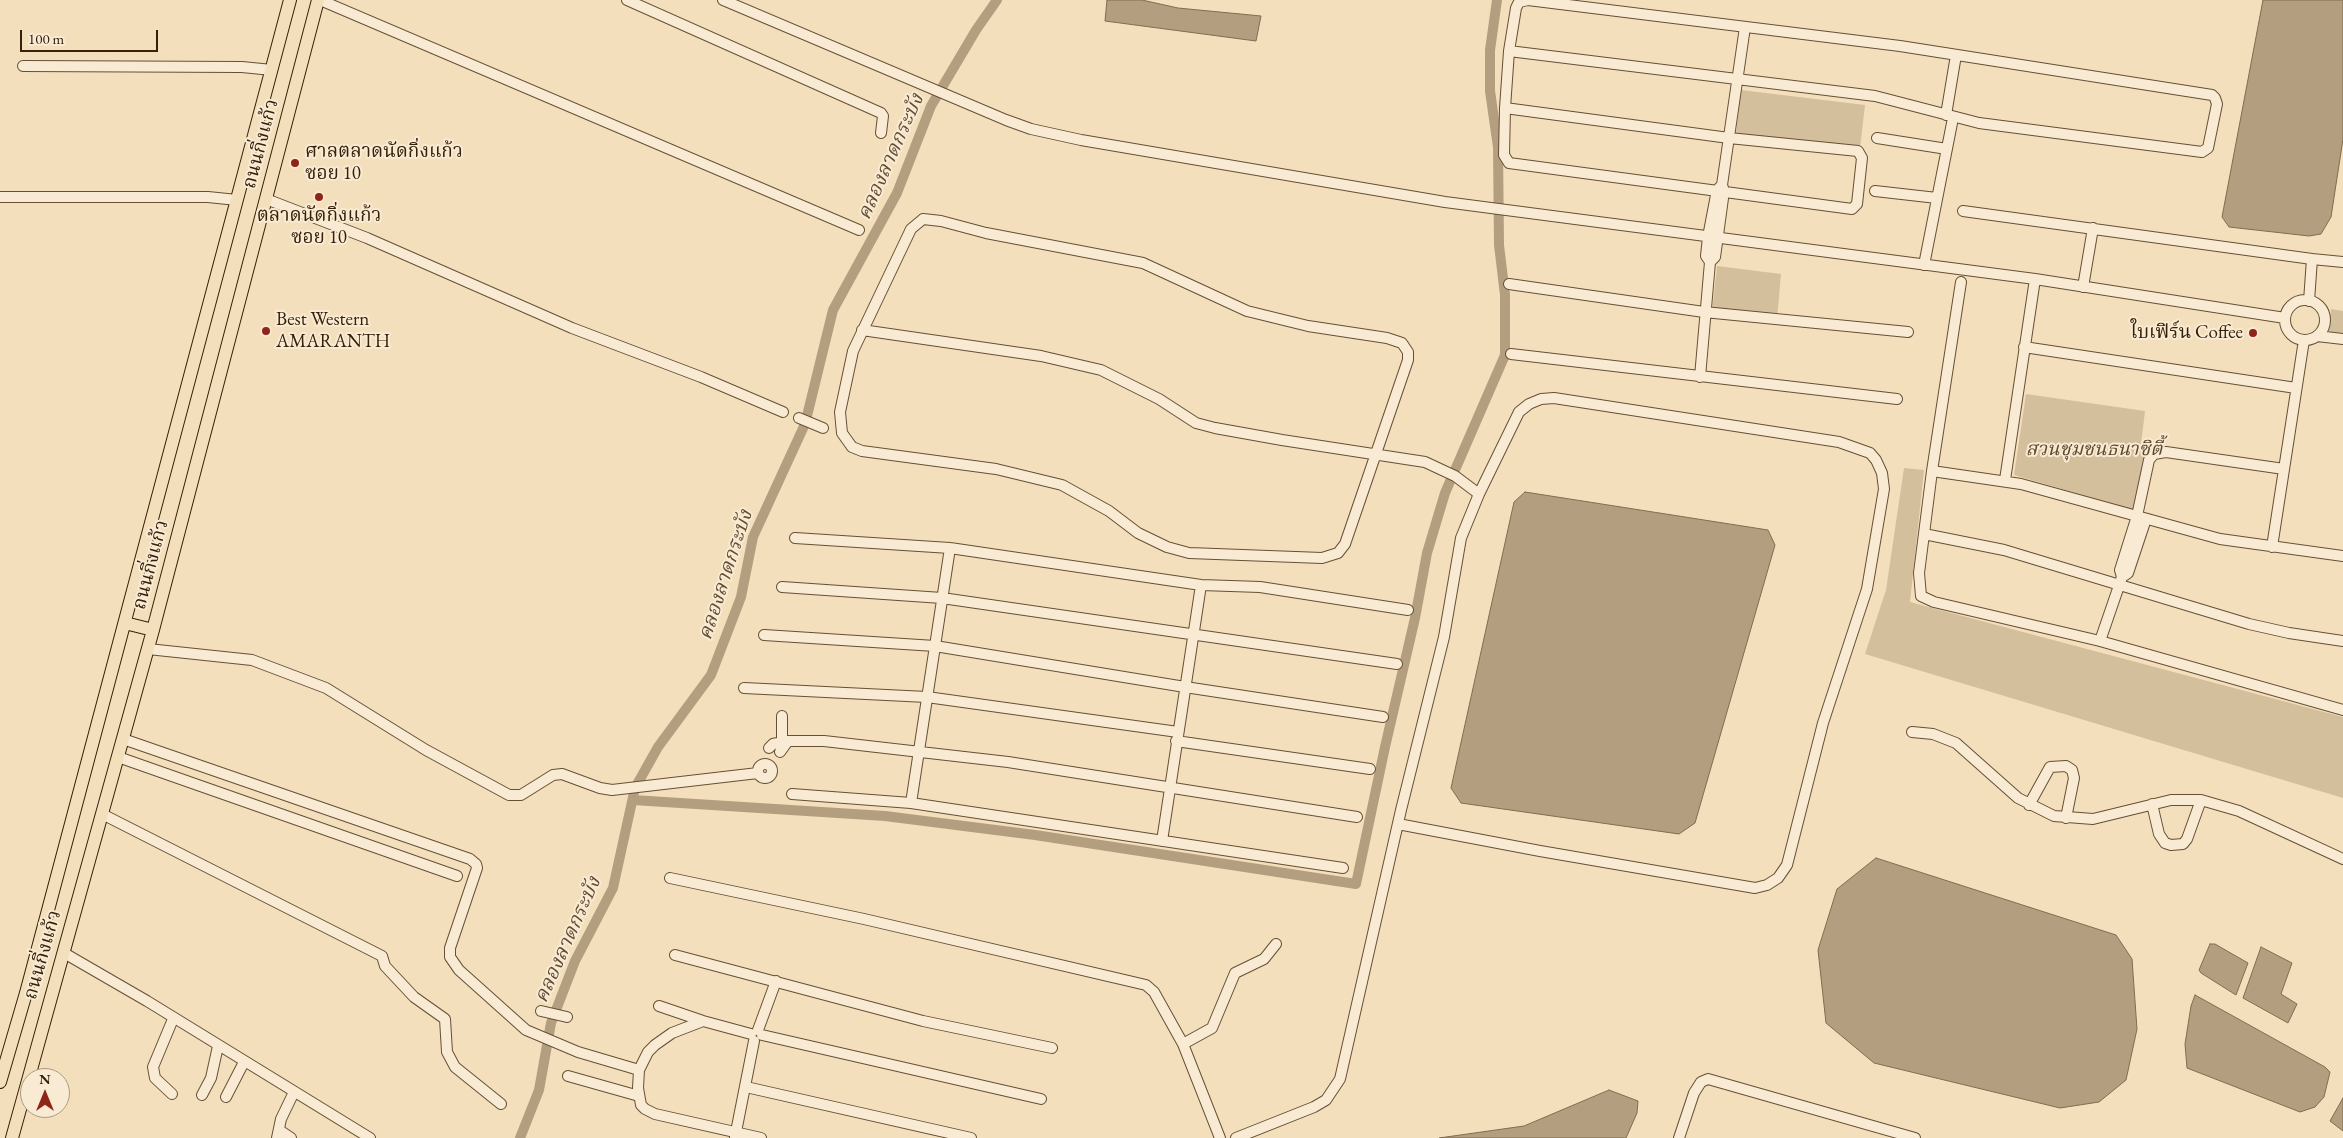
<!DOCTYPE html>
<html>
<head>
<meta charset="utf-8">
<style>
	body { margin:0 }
	#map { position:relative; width:2343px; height:1138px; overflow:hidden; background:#f4dfbc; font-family:"EB Garamond",serif }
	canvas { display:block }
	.north { position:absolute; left:20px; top:1068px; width:50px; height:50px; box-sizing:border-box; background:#f8ead3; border:1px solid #aa9a82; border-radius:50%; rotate:0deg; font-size:14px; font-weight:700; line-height:20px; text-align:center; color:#362108 }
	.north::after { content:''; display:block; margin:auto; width:18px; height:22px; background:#8f2418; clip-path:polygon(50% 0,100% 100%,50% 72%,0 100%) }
	.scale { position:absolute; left:20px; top:30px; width:138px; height:22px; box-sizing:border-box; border:2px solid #362108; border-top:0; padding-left:6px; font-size:15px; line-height:18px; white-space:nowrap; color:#362108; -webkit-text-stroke:4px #f8ead3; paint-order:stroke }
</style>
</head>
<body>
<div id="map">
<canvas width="2343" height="1138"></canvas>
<div class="north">N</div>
<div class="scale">100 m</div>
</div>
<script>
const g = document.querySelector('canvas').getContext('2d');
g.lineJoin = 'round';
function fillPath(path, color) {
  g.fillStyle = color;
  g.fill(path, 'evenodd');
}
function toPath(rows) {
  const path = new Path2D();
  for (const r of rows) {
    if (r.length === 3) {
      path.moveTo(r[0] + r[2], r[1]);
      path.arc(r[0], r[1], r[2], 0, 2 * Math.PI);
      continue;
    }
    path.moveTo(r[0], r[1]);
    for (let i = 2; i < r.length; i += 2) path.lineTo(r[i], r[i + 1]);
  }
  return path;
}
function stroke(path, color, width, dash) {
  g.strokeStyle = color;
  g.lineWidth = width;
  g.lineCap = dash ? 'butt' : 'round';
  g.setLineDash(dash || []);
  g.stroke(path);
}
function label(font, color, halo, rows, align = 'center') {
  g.font = font + ' "EB Garamond","Noto Serif Thai",serif';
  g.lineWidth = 4;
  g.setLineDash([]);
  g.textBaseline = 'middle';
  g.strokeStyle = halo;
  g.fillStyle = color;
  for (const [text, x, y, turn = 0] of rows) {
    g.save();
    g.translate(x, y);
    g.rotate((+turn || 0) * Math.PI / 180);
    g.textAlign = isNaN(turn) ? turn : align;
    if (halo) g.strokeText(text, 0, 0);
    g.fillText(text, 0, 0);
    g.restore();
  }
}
fillPath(toPath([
	[1741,90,1865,105,1860,148,1736,133],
	[1717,266,1781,274,1777,320,1712,312],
	[2331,309,2343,311,2343,334,2329,332],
	[2026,394,2145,411,2141,444,2163,447,2155,450,2134,510,2014,475],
	[1904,468,1924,470,1910,602,2343,717,2343,798,1865,654,1886,590]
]), '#d4bf9d');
const water = toPath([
	[1107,0,1142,0,1178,8,1261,16,1256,41,1105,21,1107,0],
	[2263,0,2343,0,2343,139,2331,217,2321,234,2309,236,2229,227,2222,217,2263,0],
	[1525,492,1768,530,1775,545,1695,823,1679,834,1461,803,1451,788,1514,502,1525,492],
	[1876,858,2116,935,2132,959,2137,1029,2126,1080,2099,1102,2060,1108,1874,1063,1826,1023,1818,950,1837,889,1876,858],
	[2210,944,2215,944,2248,963,2236,995,2201,973,2199,970,2210,944],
	[2261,947,2292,963,2281,994,2297,1004,2288,1023,2243,998,2261,947],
	[2195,995,2325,1067,2330,1072,2324,1097,2315,1107,2300,1112,2187,1068,2185,1044,2191,1006,2195,995],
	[1609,1090,1638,1101,1637,1113,1626,1138,1439,1138,1524,1126,1609,1090],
	[2343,1098,2343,1131,2330,1121,2343,1098]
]);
fillPath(water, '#b39e7f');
stroke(water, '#816c4f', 1);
stroke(toPath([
	[633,800,885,816,1035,835,1356,884,1385,747,1415,618,1427,553,1445,493,1505,355,1505,295,1499,245,1498,147,1490,91,1490,50,1497,0],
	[520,1138,539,1090,551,1023,575,961,613,888,635,788,658,747,711,675,741,597,753,537,805,424,833,310,897,193,931,106,976,30,997,0]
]), '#b39e7f', 10);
const minor = toPath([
	[320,0,859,230],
	[627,0,881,113,883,116,881,133],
	[723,0,1006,120,1031,129,1081,140,1445,202,2035,279,2285,318],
	[23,66,242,67,272,70],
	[1505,108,1729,138,1858,151,1862,158,1857,204,1852,209,1509,163,1504,155,1505,108,1509,51,1516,8,1519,2,1528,0,1900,46,2212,95,2215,98,2217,104,2208,148,2202,152,1979,123,1875,96,1509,51],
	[1946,115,1956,55],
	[1877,138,1947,149],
	[1722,185,1745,27],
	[1875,191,1937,198],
	[0,197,208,197,237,200],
	[266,199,367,238,572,328,701,377,783,412],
	[1963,211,2312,259,2309,301],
	[923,219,941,221,986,233,1143,263,1247,311,1308,326,1387,338,1402,343,1408,352,1408,360,1345,544,1338,553,1322,558,1189,553,1167,547,1138,533,1109,511,1062,485,996,469,862,451,852,447,842,433,840,412,853,351,911,229,923,219],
	[2312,259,2343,262],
	[1924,265,1953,118],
	[1961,282,1932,471,1919,573,1921,596,1934,602,2100,641,2343,710],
	[1509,284,1704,312,1908,332],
	[2083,287,2093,228],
	[2305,320,20],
	[862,330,1041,356,1101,370,1159,399,1196,423,1215,428,1282,440,1425,462,1455,476,1479,494],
	[2317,336,2343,339],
	[2024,347,2296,388],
	[1511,354,1897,399],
	[1700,377,1710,262,1706,256,1708,237,1717,190,1722,185,1724,191,1715,257,1710,262],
	[799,418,823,428],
	[1932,471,2021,484,2220,539,2343,556],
	[2005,480,2035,279],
	[1924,534,2004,550,2249,624,2289,633,2343,641],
	[795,538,950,548,1201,585,1260,587,1408,610],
	[2272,547,2304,340],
	[2122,577,2128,573,2146,519],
	[782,587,942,598,1397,664],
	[764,635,935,646,1185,687,1383,717],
	[2100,641,2122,577,2120,570,2137,516,2149,460,2154,454,2166,452,2284,469],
	[148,649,252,660,326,688,426,750,509,795,521,795,553,775,562,774,600,788,612,790,758,773],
	[744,688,927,697,1178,732],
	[782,716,782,748],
	[1912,732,1933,734,1956,743,2018,798,2054,816,2093,819,2171,800,2201,800,2239,811,2343,859],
	[123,739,470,859,476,864,477,868,450,948,450,957,459,970,526,1030,578,1052,639,1070],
	[788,741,824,741,1008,762,1357,817],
	[1176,741,1370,769],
	[769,748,773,744,788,741,780,752],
	[118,757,457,876],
	[765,771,7],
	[792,794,911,803,1343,868],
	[911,803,950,548],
	[2152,804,2159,834,2165,843,2171,845,2183,844,2187,839,2201,800],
	[2029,805,2050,767,2066,766,2072,770,2074,778,2066,818],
	[102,814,382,956,385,966,414,997,445,1019,447,1052,455,1067,501,1104],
	[1162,841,1201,585],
	[670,878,864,919,1146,985,1154,992,1183,1044,1220,1138],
	[64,953,147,1001,370,1138],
	[675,955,923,1021,1052,1048],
	[659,1006,703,1021,751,1034],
	[541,1011,567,1017],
	[703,1021,672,1033,655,1045,648,1052,639,1070,638,1088,641,1105,645,1109,655,1114,761,1138],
	[758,1030,776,981],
	[762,1035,1041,1099],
	[1183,1044,1212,1028,1235,973,1264,959,1276,944],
	[568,1076,639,1096],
	[746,1087,971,1138],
	[172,1094,155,1078,153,1067,173,1019],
	[202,1095,211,1078,218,1046],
	[226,1097,244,1062],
	[279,1130,291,1138],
	[735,1137,754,1041],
	[277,1138,281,1119,294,1092],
	[1236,1138,1314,1107,1326,1100,1340,1079,1401,810,1444,637,1461,538,1479,494,1519,412,1529,404,1541,399,1554,398,1839,442,1870,453,1876,460,1882,473,1884,489,1867,589,1823,723,1787,865,1778,878,1767,885,1755,888,1540,851,1398,824],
	[1679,1138,1694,1093,1701,1082,1708,1079,1915,1138]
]);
const major = toPath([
	[125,623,153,630],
	[0,1082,26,993,290,0],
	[12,1138,153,630,318,0]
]);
stroke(minor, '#665035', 12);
stroke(major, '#362108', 14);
stroke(minor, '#f8ead3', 10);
stroke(major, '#f4dfbc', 12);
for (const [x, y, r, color] of [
	[295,163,5,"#8f2418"],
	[319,197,5,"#8f2418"],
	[266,331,5,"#8f2418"],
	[2253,333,5,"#8f2418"]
]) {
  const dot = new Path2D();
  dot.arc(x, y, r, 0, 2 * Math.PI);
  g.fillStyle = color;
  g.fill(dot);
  stroke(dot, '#f8ead3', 2);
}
label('19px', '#362108', '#f8ead3', [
	["ถนนกิ่งแก้ว",261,144,-75],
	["ถนนกิ่งแก้ว",151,565,-75],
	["ถนนกิ่งแก้ว",43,955,-74]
]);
label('19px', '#362108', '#f8ead3', [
	["ศาลตลาดนัดกิ่งแก้ว",305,152],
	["ซอย 10",305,174],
	["ตลาดนัดกิ่งแก้ว",319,216,"center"],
	["ซอย 10",319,238,"center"],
	["Best Western",276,320],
	["AMARANTH",276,342],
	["ใบเฟิร์น Coffee",2243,333,"right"]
], 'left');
label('italic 19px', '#5e482d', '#f8ead3', [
	["สวนชุมชนธนาซิตี้",2094,450]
]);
label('italic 20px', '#624d32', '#f8ead3', [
	["คลองลาดกระบัง",891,157,-66],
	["คลองลาดกระบัง",726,575,-72],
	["คลองลาดกระบัง",568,940,-66]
]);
</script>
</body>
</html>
